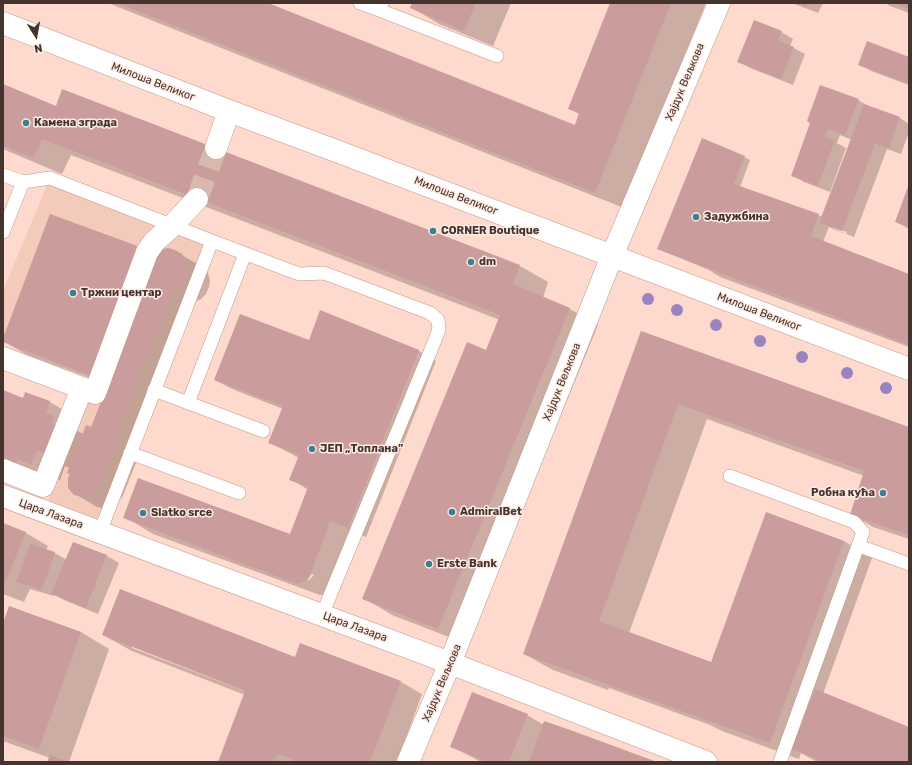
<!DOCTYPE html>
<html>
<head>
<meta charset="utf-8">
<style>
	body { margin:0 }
	#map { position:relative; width:912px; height:765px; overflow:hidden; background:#fed9cd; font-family:Rubik,sans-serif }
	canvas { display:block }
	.frame { position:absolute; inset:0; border:4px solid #45332d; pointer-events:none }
	.north { position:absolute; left:16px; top:16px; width:40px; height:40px; -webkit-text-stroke:3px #feebe5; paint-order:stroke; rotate:169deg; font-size:11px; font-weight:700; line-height:16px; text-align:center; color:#45332d }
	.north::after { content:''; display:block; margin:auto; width:14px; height:18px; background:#45332d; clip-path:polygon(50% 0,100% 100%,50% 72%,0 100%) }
</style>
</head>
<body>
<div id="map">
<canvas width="912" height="765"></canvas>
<div class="frame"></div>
<div class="north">N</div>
</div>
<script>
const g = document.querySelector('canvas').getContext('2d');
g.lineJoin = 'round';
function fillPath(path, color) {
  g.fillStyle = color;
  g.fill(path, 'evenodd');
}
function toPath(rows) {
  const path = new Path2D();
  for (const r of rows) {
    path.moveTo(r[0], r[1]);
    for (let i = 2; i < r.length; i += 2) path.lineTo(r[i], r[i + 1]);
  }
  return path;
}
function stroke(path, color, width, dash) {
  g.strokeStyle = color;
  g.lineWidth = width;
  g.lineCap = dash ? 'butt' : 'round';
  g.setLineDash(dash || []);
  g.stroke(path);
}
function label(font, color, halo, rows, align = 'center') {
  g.font = font + ' Rubik,sans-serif';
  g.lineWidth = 3;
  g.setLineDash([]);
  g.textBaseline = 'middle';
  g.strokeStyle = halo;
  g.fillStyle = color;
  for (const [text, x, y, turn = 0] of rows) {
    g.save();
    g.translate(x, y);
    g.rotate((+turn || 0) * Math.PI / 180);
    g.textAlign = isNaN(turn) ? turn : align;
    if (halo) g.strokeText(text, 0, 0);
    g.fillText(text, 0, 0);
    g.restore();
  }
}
fillPath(toPath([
	[50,178,212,241,100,532,44,511,95,377,3,342,3,291]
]), '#f4cabb');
fillPath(toPath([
	[108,3,265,3,575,126,580,115,569,108,611,3,706,3,624,208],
	[413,3,511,3,493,46,439,24,411,7],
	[792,3,823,3,818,13],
	[885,3,909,3,909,13,890,6],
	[754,21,781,32,793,39,790,46,805,54,793,85,750,68,738,61],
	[909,58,909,85,871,71,860,64],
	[3,86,56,108,63,90,520,266,548,282,543,298,570,309,598,325,467,644,392,615,364,598,486,352,500,320,71,155,62,174,3,149],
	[858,100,870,107,900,118,909,124,909,132,901,154,887,149,854,237,829,227,823,242,909,275,909,347,720,277,709,270,658,249,744,157,750,160,740,187,823,217,852,140,840,135,837,143,846,148,830,192,804,182,792,175,811,122],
	[832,227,847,232,846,234,832,229],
	[909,186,909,229,896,222],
	[142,249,175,251,204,268,208,273,210,280,209,287,206,294,201,299,195,302,137,448,141,450,122,498,119,497,106,509,97,507,75,494,70,468,65,466,60,480,46,475,3,471,3,391,23,400,26,393,50,402,78,419,74,429,83,434,92,428,109,385,25,354,3,341],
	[320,312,419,351,436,361,366,537,353,532,326,594,320,595,153,534,125,517,291,535,308,490,291,479,299,458,269,442,283,409,232,389,215,380,309,341],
	[312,574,314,575,308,581,308,578],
	[642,332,909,428,909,539,873,527,851,514,864,476,707,419,629,633,712,663,766,514,844,541,872,558,823,694,909,728,909,762,817,762,801,753,799,759,722,731,710,725,609,688,608,690,553,670,524,654],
	[3,524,26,533,48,546,46,550,55,553,67,560,74,543,107,556,119,563,98,614,64,600,54,594,54,596,30,589,24,602,3,594],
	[10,607,81,632,109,649,69,762,48,762,50,758,3,741,3,626],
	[103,635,295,658,401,682,422,694,397,762,219,762,245,695,132,651],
	[132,646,250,691,250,693,132,648],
	[527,715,544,725,654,762,481,762,451,746]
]), '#0003');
fillPath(toPath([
	[117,3,268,3,575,125,579,113,568,109,610,3,671,3,595,193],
	[412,3,476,3,464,31,410,8],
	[796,3,808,3,806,7],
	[894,3,909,3,909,9],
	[754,20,782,31,778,40,794,47,781,79,737,62],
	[867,41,909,57,909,84,858,65],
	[3,84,56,106,62,89,520,265,513,284,570,308,438,629,362,599,467,342,486,350,500,315,42,139,34,158,3,146],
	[820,85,859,99,845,135,828,129,825,137,835,140,818,186,791,176,810,123,807,121],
	[864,104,900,117,889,148,875,144,842,231,819,223],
	[702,138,745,156,734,184,819,214,811,236,909,274,909,340,907,344,657,249],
	[909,184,909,227,895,222],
	[50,214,143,248,95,377,3,342,3,338],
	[168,248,175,250,182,254,186,260,188,267,187,274,185,281,180,287,173,290,115,435,120,437,100,486,97,485,92,493,88,496,84,497,74,495,68,488,68,478,70,474,67,473,86,425,91,427,149,281,146,275,161,249],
	[320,310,419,350,348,528,330,521,309,578,304,582,297,584,123,518,138,478,290,534,308,487,289,480,299,455,268,443,283,406,214,380,240,314,309,340],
	[641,331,909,427,909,535,850,515,864,471,678,404,599,621,711,662,766,512,844,541,770,743,523,654],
	[3,390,23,398,25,392,50,401,46,413,55,417,52,424,61,427,50,455,37,450,31,465,18,459,15,465,3,460],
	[3,523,26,532,3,588],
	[73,542,107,555,86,608,51,594],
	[30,544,55,552,42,590,16,582],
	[120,589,295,657,300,643,401,681,370,762,292,762,293,759,277,754,274,762,218,762,245,691,102,635],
	[9,606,81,632,39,749,3,736,3,623],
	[815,689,909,727,909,762,824,762,791,749],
	[472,692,528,714,509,762,488,762,450,747],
	[544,721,573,731,657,762,529,762],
	[50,755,69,762,47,762]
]), '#ca9c9b');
stroke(toPath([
	[197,199,216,148]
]), '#d9b8ad', 22, [22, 11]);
const lane = toPath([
	[360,3,379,10,382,3],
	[379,10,497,56],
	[3,175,23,182,3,232],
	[23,182,50,178,212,241],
	[154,390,263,431],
	[188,403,245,254],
	[130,453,239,493],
	[730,476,854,522,863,532,780,762],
	[100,532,212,241,299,274,324,273,430,313,438,320,439,329,435,340,322,615],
	[859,546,909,564]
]);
const street = toPath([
	[3,23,229,111,339,152,909,369],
	[216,148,229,111],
	[3,358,95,393,147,252,155,241,172,226,197,199],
	[3,470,43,486,82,388],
	[3,496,450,663,706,762],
	[408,762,450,663,612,256,719,3]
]);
stroke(lane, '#c4998a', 14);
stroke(street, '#c4998a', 23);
stroke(lane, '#fff', 13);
stroke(street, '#fff', 22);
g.fillStyle = '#9a84c0';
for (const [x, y] of [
	[648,299],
	[677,310],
	[716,325],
	[760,341],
	[802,357],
	[847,373],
	[886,388]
]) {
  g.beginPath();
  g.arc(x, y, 6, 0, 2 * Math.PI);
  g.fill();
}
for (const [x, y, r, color] of [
	[26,123,4,"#3d7e91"],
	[696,217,4,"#3d7e91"],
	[433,231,4,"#3d7e91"],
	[471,262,4,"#3d7e91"],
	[73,293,4,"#3d7e91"],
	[312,449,4,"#3d7e91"],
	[883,493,4,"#3d7e91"],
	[452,512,4,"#3d7e91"],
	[143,513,4,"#3d7e91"],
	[429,564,4,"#3d7e91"]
]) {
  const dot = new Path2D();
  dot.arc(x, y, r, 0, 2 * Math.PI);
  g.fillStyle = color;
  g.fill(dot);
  stroke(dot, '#feebe5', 1.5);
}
label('11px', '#45332d', '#feebe5', [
	["Милоша Великог",153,82,21],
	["Хајдук Вељкова",685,82,-67],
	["Милоша Великог",456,196,21],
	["Милоша Великог",759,312,21],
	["Хајдук Вељкова",562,382,-68],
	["Цара Лазара",51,514,20],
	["Цара Лазара",355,627,20],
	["Хајдук Вељкова",442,683,-67]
]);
label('bold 11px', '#45332d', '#feebe5', [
	["Камена зграда",34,123],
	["Задужбина",704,217],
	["CORNER Boutique",441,231],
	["dm",479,262],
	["Тржни центар",81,293],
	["ЈЕП „Топлана”",320,449],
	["Робна кућа",875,493,"right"],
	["AdmiralBet",460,512],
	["Slatko srce",151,513],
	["Erste Bank",437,564]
], 'left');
</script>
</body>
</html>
